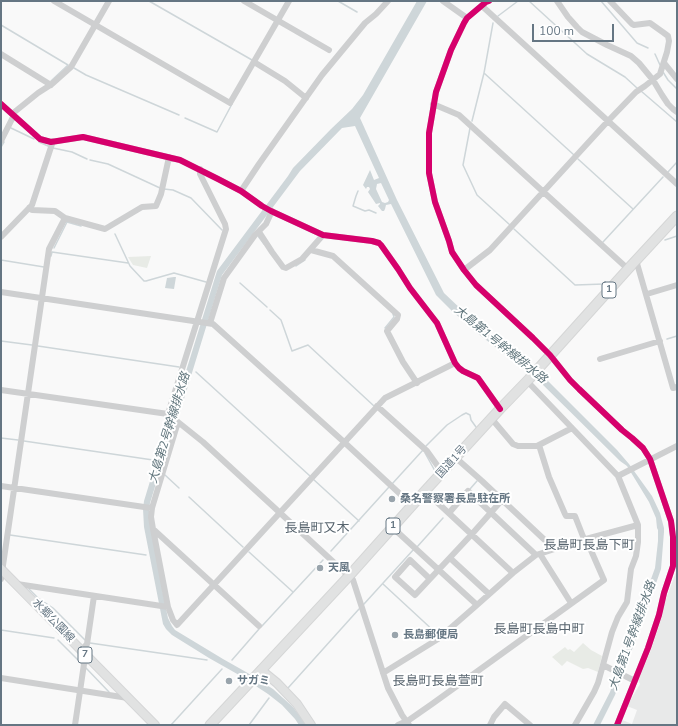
<!DOCTYPE html>
<html>
<head>
<meta charset="utf-8">
<style>
	body { margin:0 }
	#map { position:relative; width:678px; height:726px; overflow:hidden; background:#f9f9f9; font-family:"Nunito Sans",sans-serif }
	canvas { display:block }
	.frame { position:absolute; inset:0; border:2px solid #657683; pointer-events:none }
	.scale { position:absolute; left:532px; top:24px; width:82px; height:18px; box-sizing:border-box; border:2px solid #657683; border-top:0; padding-left:5px; font-size:12px; line-height:14px; white-space:nowrap; color:#657683; -webkit-text-stroke:3px #fff; paint-order:stroke }
</style>
</head>
<body>
<div id="map">
<canvas width="678" height="726"></canvas>
<div class="frame"></div>
<div class="scale">100 m</div>
</div>
<script>
const g = document.querySelector('canvas').getContext('2d');
g.lineJoin = 'round';
function fillPath(path, color) {
  g.fillStyle = color;
  g.fill(path, 'evenodd');
}
function toPath(rows) {
  const path = new Path2D();
  for (const r of rows) {
    path.moveTo(r[0], r[1]);
    for (let i = 2; i < r.length; i += 2) path.lineTo(r[i], r[i + 1]);
  }
  return path;
}
function stroke(path, color, width, dash) {
  g.strokeStyle = color;
  g.lineWidth = width;
  g.lineCap = dash ? 'butt' : 'round';
  g.setLineDash(dash || []);
  g.stroke(path);
}
function label(font, color, halo, rows, align = 'center') {
  g.font = font + ' "Nunito Sans","Noto Sans JP",sans-serif';
  g.lineWidth = 4;
  g.setLineDash([]);
  g.textBaseline = 'middle';
  g.strokeStyle = halo;
  g.fillStyle = color;
  for (const [text, x, y, turn = 0] of rows) {
    g.save();
    g.translate(x, y);
    g.rotate((+turn || 0) * Math.PI / 180);
    g.textAlign = isNaN(turn) ? turn : align;
    if (halo) g.strokeText(text, 0, 0);
    g.fillText(text, 0, 0);
    g.restore();
  }
}
fillPath(toPath([
	[676,552,677,725,618,725,620,719,632,724,637,710,627,706,640,684,638,680,651,650,663,613,662,610,676,572]
]), '#e8e9e9');
fillPath(toPath([
	[151,256,147,268,133,265,128,257],
	[583,643,591,650,602,656,598,672,588,668,583,669,567,661,562,666,552,657,565,647,568,650,570,649,574,652]
]), '#e8ebe6');
fillPath(toPath([
	[417,1,427,1,360,118,397,200,444,293,463,311,482,328,542,373,542,375,617,450,629,464,652,496,660,513,664,528,664,532,661,569,646,612,642,618,643,620,615,695,600,725,593,725,610,692,655,568,658,541,658,530,657,528,656,518,649,502,627,466,620,461,536,378,477,333,452,311,436,295,391,204,386,205,385,209,384,211,382,211,378,206,380,204,380,203,376,204,368,192,370,189,369,187,367,187,366,189,363,185,370,170,374,180,379,178,355,126,342,128,300,171,222,275,180,412,174,425,150,503,149,511,163,594,168,618,172,626,175,630,223,659,246,672,273,689,293,707,307,725,299,725,295,719,282,705,268,694,239,675,209,658,172,635,166,629,163,624,144,527,143,509,144,501,168,422,174,410,217,271,288,176,293,168,331,129,352,109,363,95],
	[381,183,389,200,388,202,385,203,382,202,376,189,377,184],
	[174,277,176,277,174,289,165,288,167,278]
]), '#ced6d9');
stroke(toPath([
	[149,1,252,60],
	[338,1,357,12],
	[529,1,587,54,625,77,637,88],
	[601,1,637,43,648,48],
	[498,16,518,1],
	[1,25,68,65,51,81],
	[655,54,660,65],
	[74,68,86,75,179,115],
	[663,72,668,80,677,89],
	[484,73,574,155],
	[641,91,677,122],
	[185,118,217,132,232,104],
	[472,121,484,73,493,23],
	[11,128,34,139],
	[470,128,463,165,477,195,510,225],
	[39,142,48,146],
	[1,147,4,142],
	[53,148,72,152,87,159],
	[578,159,633,209],
	[90,160,108,164,160,188],
	[668,172,677,162],
	[164,189,173,190,191,198,222,230],
	[358,191,356,196,353,206,365,211,369,210,376,213],
	[514,229,575,285,604,284],
	[115,234,130,266,144,281,146,281,174,273,206,282],
	[258,236,264,244],
	[665,240,677,236],
	[603,242,663,177],
	[54,248,67,222,81,226],
	[51,256,52,252,128,263],
	[1,260,44,267],
	[296,266,305,260],
	[240,283,267,307],
	[270,310,281,320,292,351,308,345,374,406],
	[385,328,394,317,393,314],
	[667,339,677,336],
	[1,341,32,345],
	[38,346,179,367],
	[196,372,310,476],
	[1,438,18,440],
	[24,441,153,460],
	[426,446,447,425,462,415,466,413,470,415,471,420,476,427],
	[425,453,435,471],
	[165,475,179,488],
	[313,479,359,521],
	[392,484,423,450],
	[470,489,477,481],
	[189,497,243,547],
	[10,535,146,555],
	[417,547,443,518],
	[331,551,389,487],
	[249,552,293,592],
	[383,584,436,633],
	[29,589,38,598,53,608,85,640],
	[364,604,414,549],
	[262,626,323,560],
	[1,630,54,638],
	[58,640,82,664],
	[90,643,207,660],
	[232,660,259,629],
	[86,668,109,692],
	[288,688,359,609],
	[171,725,222,669],
	[249,725,269,698]
]), '#ced6d9', 1.5);
const major = toPath([
	[1,569,155,725],
	[261,670,277,683,297,704,311,725]
]);
const highway = toPath([
	[210,725,349,576,425,491,500,409,529,379,628,269,677,216]
]);
stroke(major, '#d5d6d7', 10);
stroke(highway, '#d5d6d6', 11);
stroke(toPath([
	[54,1,230,103,289,1],
	[244,1,329,50],
	[443,1,467,18],
	[489,1,486,2,467,18,464,23,451,50,436,92,429,133,429,173,435,202,449,241,452,252,464,270,476,285,533,338,550,355,570,380,579,389,622,430,632,438,643,448,650,459,671,521,673,537,673,566,664,593,659,615,648,648,617,725],
	[557,1,568,17,577,27,582,32,607,45,631,56,639,63,653,80,662,95,668,104,673,109,677,112],
	[482,6,677,184],
	[1,54,51,85],
	[254,62,285,81,306,98],
	[664,63,677,79],
	[1,104,40,139,51,142,83,137,180,160,218,179,241,191,262,206,271,211,323,235,372,241,379,243,381,245,398,269,410,288,437,323,455,363,459,368,463,371,478,378,500,409],
	[433,104,459,115,628,269],
	[12,114,38,93,52,84,71,67,109,1],
	[1,141,14,115],
	[241,191,259,164,322,75,365,23,376,14,388,1],
	[29,208,32,210,55,211,65,218],
	[259,232,272,252,283,267,286,268,302,259,323,235],
	[1,237,32,205,53,141],
	[311,250,333,256,398,315,397,319,387,331,403,362,417,383],
	[636,260,673,388,677,387],
	[464,270,490,250,608,121,636,92,645,86,660,74,667,52,669,41,668,36,664,33,650,23,634,25,632,24,610,1],
	[1,292,213,324,344,442,412,505],
	[647,294,677,285],
	[210,323,224,278,255,235,266,224,272,211],
	[600,359,660,341],
	[527,381,618,476,638,525,638,542,636,556,631,569,627,602,618,617,612,632,598,683,594,692,575,725],
	[1,390,168,414,203,442,353,580,388,688,402,715,409,725],
	[377,406,427,451,442,472],
	[168,414,226,229,225,224,200,174,200,169],
	[491,418,513,444,518,446,537,446,572,428],
	[178,422,152,508,151,517,153,529,259,626],
	[539,445,549,477,565,514,566,516,575,516,584,539],
	[456,458,482,481,549,544,552,549],
	[618,476,677,446],
	[1,486,151,508],
	[425,491,513,573],
	[449,513,468,491,536,555],
	[392,527,477,605],
	[153,529,168,607,173,620,177,625,385,398,455,363],
	[540,554,571,603],
	[450,558,489,594],
	[1,579,49,249,65,218,105,229,142,207,156,206,161,194,169,157],
	[430,579,410,560,395,577,415,595,472,534,502,500],
	[17,584,168,607],
	[81,651,87,644,94,596],
	[603,665,635,681],
	[383,673,438,639,477,605,513,573,536,555,586,539,638,525],
	[1,678,128,698],
	[75,725,84,664,88,658],
	[398,725,409,720,432,704,604,580,586,539],
	[490,725,494,717,505,704,530,725]
]), '#cecfd0', 6);
stroke(major, '#e1e2e2', 8);
stroke(highway, '#e1e2e2', 9);
stroke(toPath([
	[489,1,486,2,467,18,464,23,451,50,436,92,429,133,429,173,435,202,449,241,452,252,464,270,476,285,533,338,550,355,570,380,579,389,622,430,632,438,643,448,650,459,671,521,673,537,673,566,664,593,659,615,648,648,617,725],
	[1,104,40,139,51,142,83,137,180,160,218,179,241,191,262,206,271,211,323,235,372,241,379,243,381,245,398,269,410,288,437,323,455,363,459,368,463,371,478,378,500,409]
]), '#d6006c', 6);
for (const [x, y, r, color] of [
	[392,499,4,"#99a4ac"],
	[320,568,4,"#99a4ac"],
	[395,635,4,"#99a4ac"],
	[229,681,4,"#99a4ac"]
]) {
  const dot = new Path2D();
  dot.arc(x, y, r, 0, 2 * Math.PI);
  g.fillStyle = color;
  g.fill(dot);
  stroke(dot, '#fff', 1.5);
}
for (const [x, y, w] of [
	[609,290,14],
	[393,526,14],
	[85,655,14]
]) {
  const box = new Path2D();
  box.roundRect(x - w / 2, y - 8, w, 16, 3);
  g.fillStyle = '#fff';
  g.fill(box);
  stroke(box, '#657683', 1);
}
label('bold 10px', '#657683', null, [
	["1",609,290],
	["1",393,526],
	["7",85,655]
]);
label('11px', '#657683', '#fff', [
	["国道1号",452,462,-48],
	["水郷公園線",53,621,46]
]);
label('bold 11px', '#657683', '#fff', [
	["桑名警察署長島駐在所",400,499],
	["天風",328,568],
	["長島郵便局",403,635],
	["サガミ",237,681]
], 'left');
label('italic 12px', '#60757c', '#fff', [
	["大島第1号幹線排水路",500,345,39],
	["大島第2号幹線排水路",170,428,-73],
	["大島第1号幹線排水路",633,636,-70]
]);
label('13px', '#57646e', '#fff', [
	["長島町又木",317,529],
	["長島町長島下町",589,546],
	["長島町長島中町",539,630],
	["長島町長島萱町",438,682]
]);
</script>
</body>
</html>
